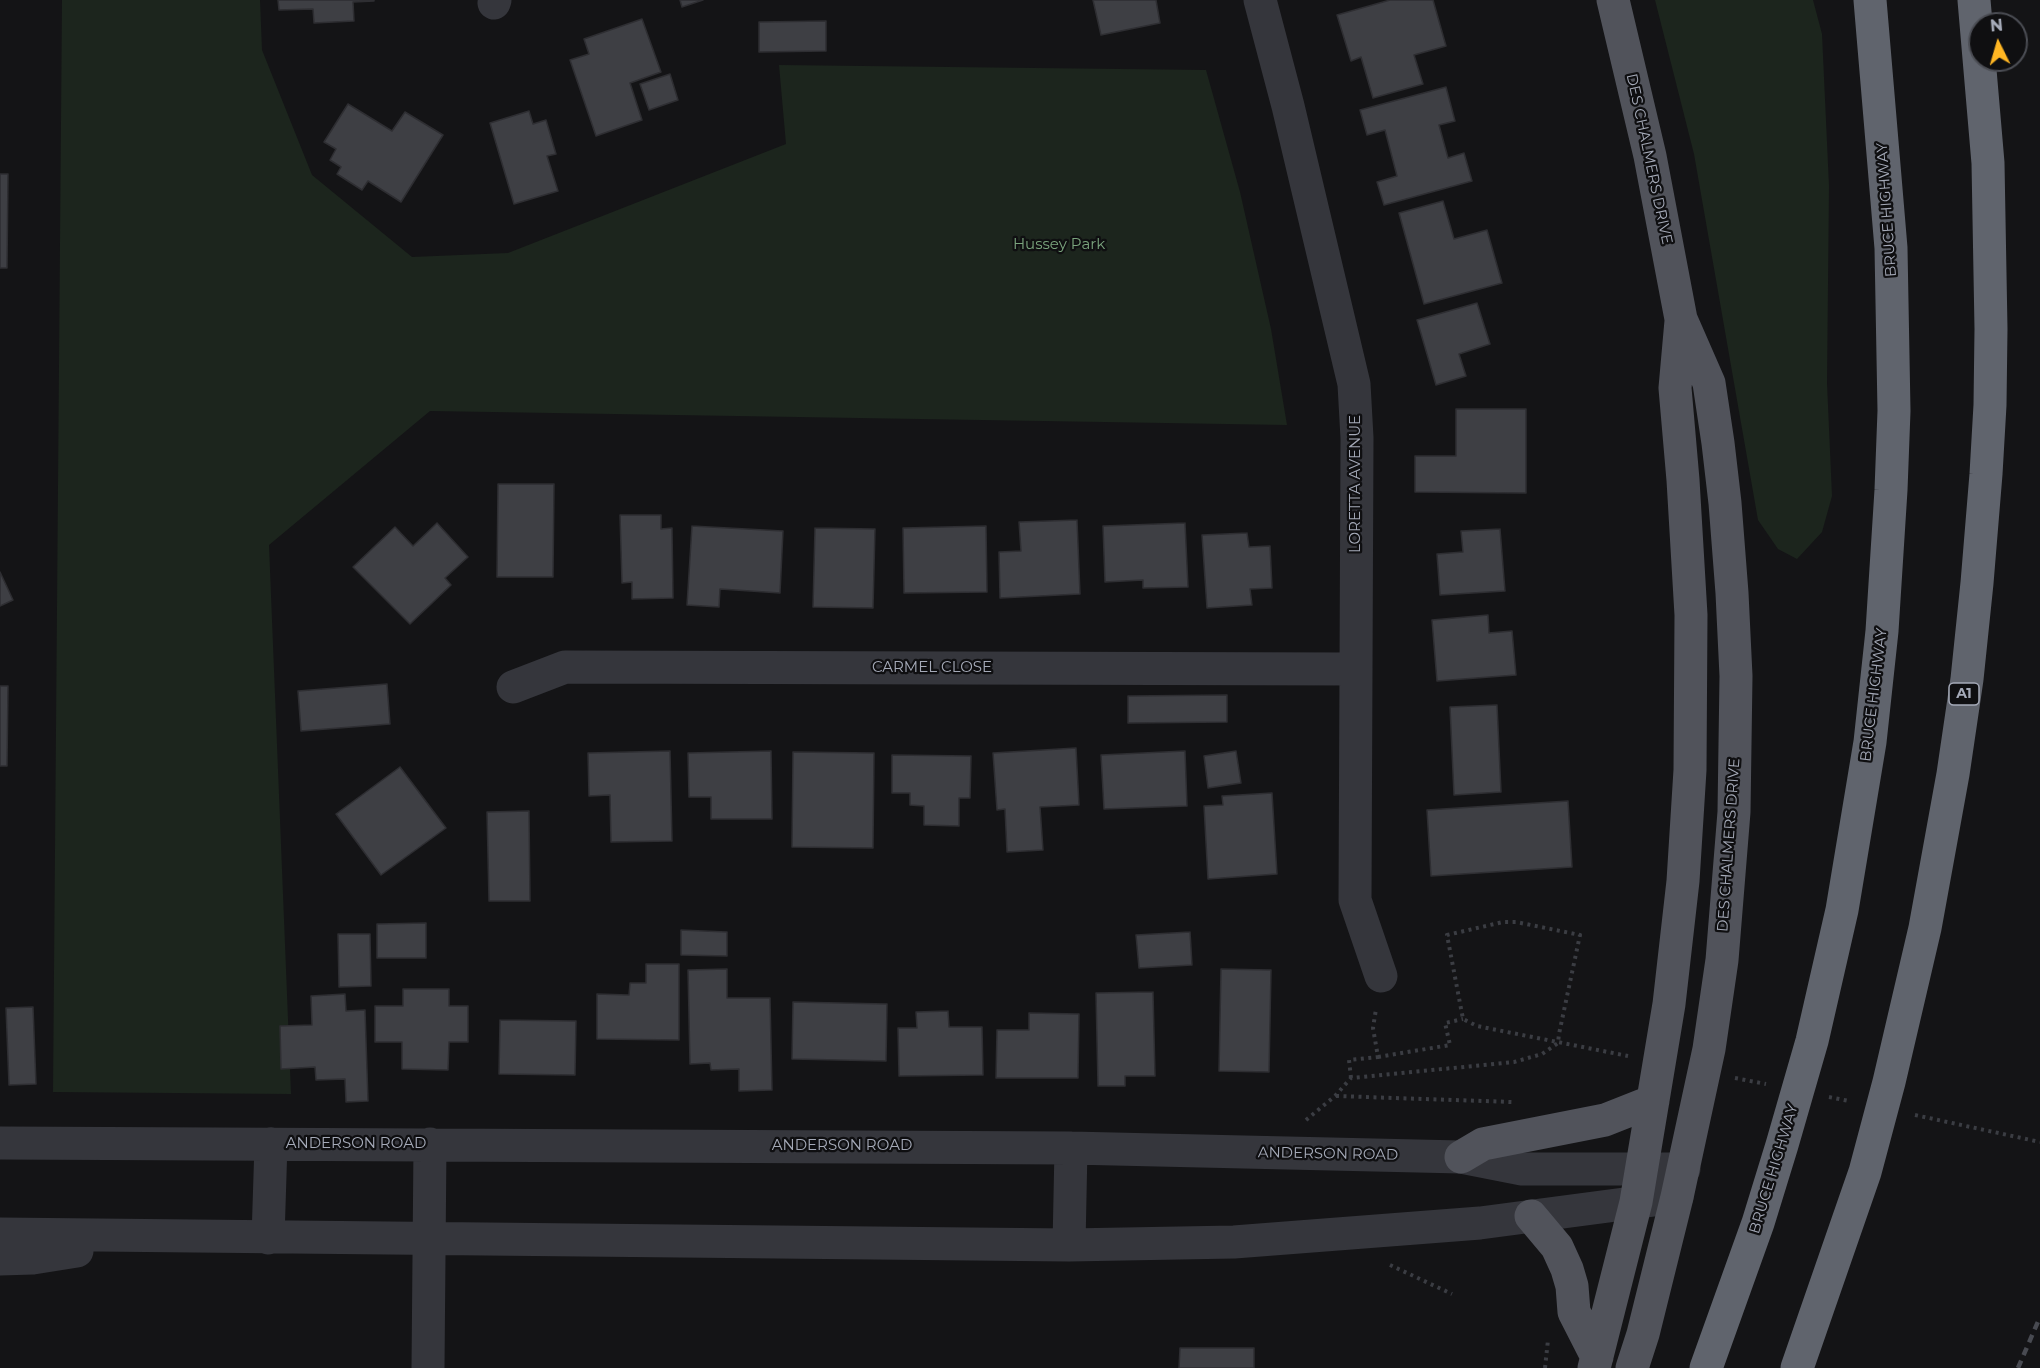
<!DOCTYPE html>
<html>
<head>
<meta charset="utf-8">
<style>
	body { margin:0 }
	#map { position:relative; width:2040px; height:1368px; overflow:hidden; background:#141416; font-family:Montserrat,sans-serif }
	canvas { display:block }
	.north { position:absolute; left:1968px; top:12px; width:60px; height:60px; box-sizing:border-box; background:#0f0f11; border:2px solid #4b4d54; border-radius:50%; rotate:355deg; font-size:16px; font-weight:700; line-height:24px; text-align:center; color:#a5aab8 }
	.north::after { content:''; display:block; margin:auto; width:21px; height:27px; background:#ffb623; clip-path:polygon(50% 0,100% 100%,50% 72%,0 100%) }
</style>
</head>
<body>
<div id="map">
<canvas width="2040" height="1368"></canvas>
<div class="north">N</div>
</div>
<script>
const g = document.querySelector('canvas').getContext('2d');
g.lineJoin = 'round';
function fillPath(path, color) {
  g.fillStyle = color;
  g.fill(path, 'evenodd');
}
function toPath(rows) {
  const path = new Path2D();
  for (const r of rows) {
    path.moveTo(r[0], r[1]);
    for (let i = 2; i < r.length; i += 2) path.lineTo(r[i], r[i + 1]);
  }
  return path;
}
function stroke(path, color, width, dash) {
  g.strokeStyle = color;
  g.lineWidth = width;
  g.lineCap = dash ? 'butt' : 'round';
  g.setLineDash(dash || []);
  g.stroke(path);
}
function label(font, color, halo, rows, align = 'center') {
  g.font = font + ' Montserrat,sans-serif';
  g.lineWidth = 4.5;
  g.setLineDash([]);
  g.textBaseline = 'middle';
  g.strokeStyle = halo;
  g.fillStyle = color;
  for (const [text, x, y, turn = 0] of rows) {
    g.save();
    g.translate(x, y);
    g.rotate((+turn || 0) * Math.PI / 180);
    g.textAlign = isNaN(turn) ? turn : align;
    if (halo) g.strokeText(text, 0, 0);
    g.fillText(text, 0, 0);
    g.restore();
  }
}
fillPath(toPath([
	[62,0,260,0,262,50,312,175,412,257,508,253,786,144,779,65,1206,70,1240,192,1271,329,1287,425,430,411,269,545,291,1094,53,1092],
	[1655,0,1813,0,1822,34,1829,186,1827,383,1832,496,1822,532,1797,559,1778,549,1758,520,1694,154]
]), '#1c251d');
const building = toPath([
	[278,0,374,0,374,1,353,2,354,21,314,23,313,9,279,10,278,0],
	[680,0,703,0,682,7,680,0],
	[1093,0,1156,0,1160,23,1101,35,1093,0],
	[1390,0,1433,0,1446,46,1414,55,1423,84,1373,98,1361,57,1351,61,1337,15,1390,0],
	[642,19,661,72,630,83,642,120,596,136,570,60,589,54,584,39,642,19],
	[826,21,826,51,759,52,759,22,826,21],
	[670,74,678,100,649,110,640,84,670,74],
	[1446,87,1455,121,1439,125,1448,158,1464,153,1472,181,1384,205,1377,182,1397,176,1385,130,1367,135,1360,110,1446,87],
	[348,104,392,131,405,112,443,135,401,202,368,181,362,190,337,174,341,167,330,160,336,149,324,142,348,104],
	[529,111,533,124,546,120,556,154,547,156,558,191,514,204,490,123,529,111],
	[0,174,8,174,7,268,0,268,0,174],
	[1443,201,1454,239,1487,230,1502,283,1424,304,1399,213,1443,201],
	[1477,303,1490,344,1459,354,1466,376,1436,385,1417,320,1477,303],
	[1456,409,1526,409,1526,493,1415,492,1415,456,1456,456,1456,409],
	[498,484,554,484,553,577,497,577,498,484],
	[620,515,661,515,661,529,672,528,673,598,632,599,632,582,622,583,620,515],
	[1077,520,1080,594,1000,598,999,552,1021,551,1019,522,1077,520],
	[437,523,468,557,445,578,451,585,410,624,353,567,395,527,413,546,437,523],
	[1185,523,1188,587,1143,588,1143,580,1105,582,1103,526,1185,523],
	[692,526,783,531,780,593,720,589,719,607,687,605,692,526],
	[986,526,987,592,904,593,903,528,986,526],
	[815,528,875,529,873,608,813,607,815,528],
	[1500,529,1505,591,1440,595,1437,554,1463,552,1461,531,1500,529],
	[1247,533,1249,547,1270,546,1272,588,1250,589,1252,605,1207,608,1202,535,1247,533],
	[0,572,13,600,0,606,0,572],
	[1488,615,1489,633,1512,631,1516,675,1437,681,1432,620,1488,615],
	[387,684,390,724,301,731,298,691,387,684],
	[0,686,8,686,7,766,0,766,0,686],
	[1227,695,1227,722,1128,723,1128,696,1227,695],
	[1497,705,1501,792,1454,795,1450,707,1497,705],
	[1076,748,1079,805,1040,807,1043,850,1007,852,1005,809,997,810,993,753,1076,748],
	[670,751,672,841,611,842,610,795,589,796,588,753,670,751],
	[771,751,772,819,711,819,711,797,689,797,688,753,771,751],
	[1185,751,1187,806,1104,809,1101,755,1185,751],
	[1236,751,1241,783,1208,788,1204,756,1236,751],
	[793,752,874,753,873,848,792,847,793,752],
	[892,755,971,756,970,798,959,798,959,826,924,825,924,806,910,805,910,793,892,793,892,755],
	[400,767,446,828,381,875,336,814,400,767],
	[1272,793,1277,874,1208,879,1204,806,1223,805,1222,796,1272,793],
	[1568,801,1572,867,1431,876,1427,810,1568,801],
	[529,811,530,901,489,901,487,812,529,811],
	[426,923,426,958,377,958,377,924,426,923],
	[681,930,727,932,727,956,681,955,681,930],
	[1190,932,1192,965,1139,968,1136,935,1190,932],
	[338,934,370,934,371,986,339,987,338,934],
	[646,964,679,964,679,1040,597,1039,597,994,629,995,630,983,646,983,646,964],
	[727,969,727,998,770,998,772,1090,739,1091,739,1069,711,1070,710,1063,690,1064,688,970,727,969],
	[1221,969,1271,970,1269,1072,1219,1071,1221,969],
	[403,989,449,989,449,1006,468,1006,468,1042,449,1042,448,1070,402,1069,402,1042,375,1042,375,1006,403,1006,403,989],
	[1153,992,1155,1076,1125,1076,1125,1086,1098,1086,1096,993,1153,992],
	[345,994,346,1011,365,1010,368,1101,346,1102,345,1079,316,1080,315,1067,281,1069,280,1026,312,1025,311,996,345,994],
	[793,1002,887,1004,886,1061,792,1059,793,1002],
	[33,1007,36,1084,9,1085,6,1008,33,1007],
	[948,1011,949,1027,982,1027,983,1075,899,1076,898,1028,917,1028,916,1012,948,1011],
	[1029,1013,1079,1014,1078,1078,996,1078,997,1030,1029,1030,1029,1013],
	[500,1020,576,1021,575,1075,499,1074,500,1020],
	[1180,1348,1254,1348,1254,1368,1179,1368,1180,1348]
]);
fillPath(building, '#3e3f44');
stroke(building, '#2e2e32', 1.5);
stroke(toPath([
	[1378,1057,1450,1045,1445,1023,1463,1019],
	[1351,1078,1349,1060,1378,1057,1373,1028,1376,1009],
	[1735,1078,1766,1084],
	[1336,1096,1512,1102],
	[1829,1097,1849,1101],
	[1915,1115,2040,1142],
	[1306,1120,1335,1096,1351,1078,1514,1062,1542,1054,1558,1043,1559,1034,1580,935,1516,922,1503,922,1447,935,1463,1019,1477,1026,1628,1056],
	[1390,1265,1452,1294],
	[1545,1368,1548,1340]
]), '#3b3d43', 4, [3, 4.5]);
stroke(toPath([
	[1260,0,1288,106,1354,384,1357,438,1355,900,1381,976],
	[494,3,495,0],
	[513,687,565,667,1355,669],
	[0,1143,1071,1148,1461,1157,1522,1169,1684,1169],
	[0,1234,1069,1245,1234,1242,1480,1223,1677,1197],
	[268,1238,271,1144],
	[1069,1245,1071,1148],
	[0,1259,33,1258,77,1251],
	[428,1368,430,1144]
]), '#35363c', 33);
stroke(toPath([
	[1613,0,1650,156,1681,319,1709,383,1718,443,1725,503,1732,593,1736,676,1734,812,1722,960,1709,1049,1677,1197,1643,1334,1632,1368],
	[1461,1157,1483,1144,1605,1120,1653,1101],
	[1531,1216,1557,1247,1567,1269,1572,1286,1574,1312,1597,1357],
	[1594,1368,1636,1202,1669,1004,1683,881,1690,770,1691,615,1683,480,1675,388,1681,321]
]), '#51535b', 33);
stroke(toPath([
	[1706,1368,1758,1223,1782,1145,1812,1041,1842,910,1870,742,1882,631,1891,490,1894,411,1891,248,1870,0],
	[1797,1368,1865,1172,1889,1082,1925,928,1953,774,1967,679,1977,583,1986,474,1990,405,1991,329,1988,163,1974,0]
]), '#60646d', 33);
stroke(toPath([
	[2018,1368,2040,1317]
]), '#484a51', 4.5, [8, 6]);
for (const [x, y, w] of [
	[1964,694,30]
]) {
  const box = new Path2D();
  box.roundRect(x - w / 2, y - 11, w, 22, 4.5);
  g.fillStyle = '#0f0f11';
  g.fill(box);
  stroke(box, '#a5aab8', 1.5);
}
label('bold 14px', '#a5aab8', null, [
	["A1",1964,694]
]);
label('15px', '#a5aab8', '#0f0f11', [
	["DES CHALMERS DRIVE",1649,159,78],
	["BRUCE HIGHWAY",1887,210,-94],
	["LORETTA AVENUE",1356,484,-90],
	["CARMEL CLOSE",932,668],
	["BRUCE HIGHWAY",1874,695,-83],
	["DES CHALMERS DRIVE",1729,845,-86],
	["ANDERSON ROAD",356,1144],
	["ANDERSON ROAD",842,1146],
	["ANDERSON ROAD",1328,1154,1],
	["BRUCE HIGHWAY",1774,1169,-73]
]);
label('15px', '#7aa47d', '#0f0f11', [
	["Hussey Park",1059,245]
]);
</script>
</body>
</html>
